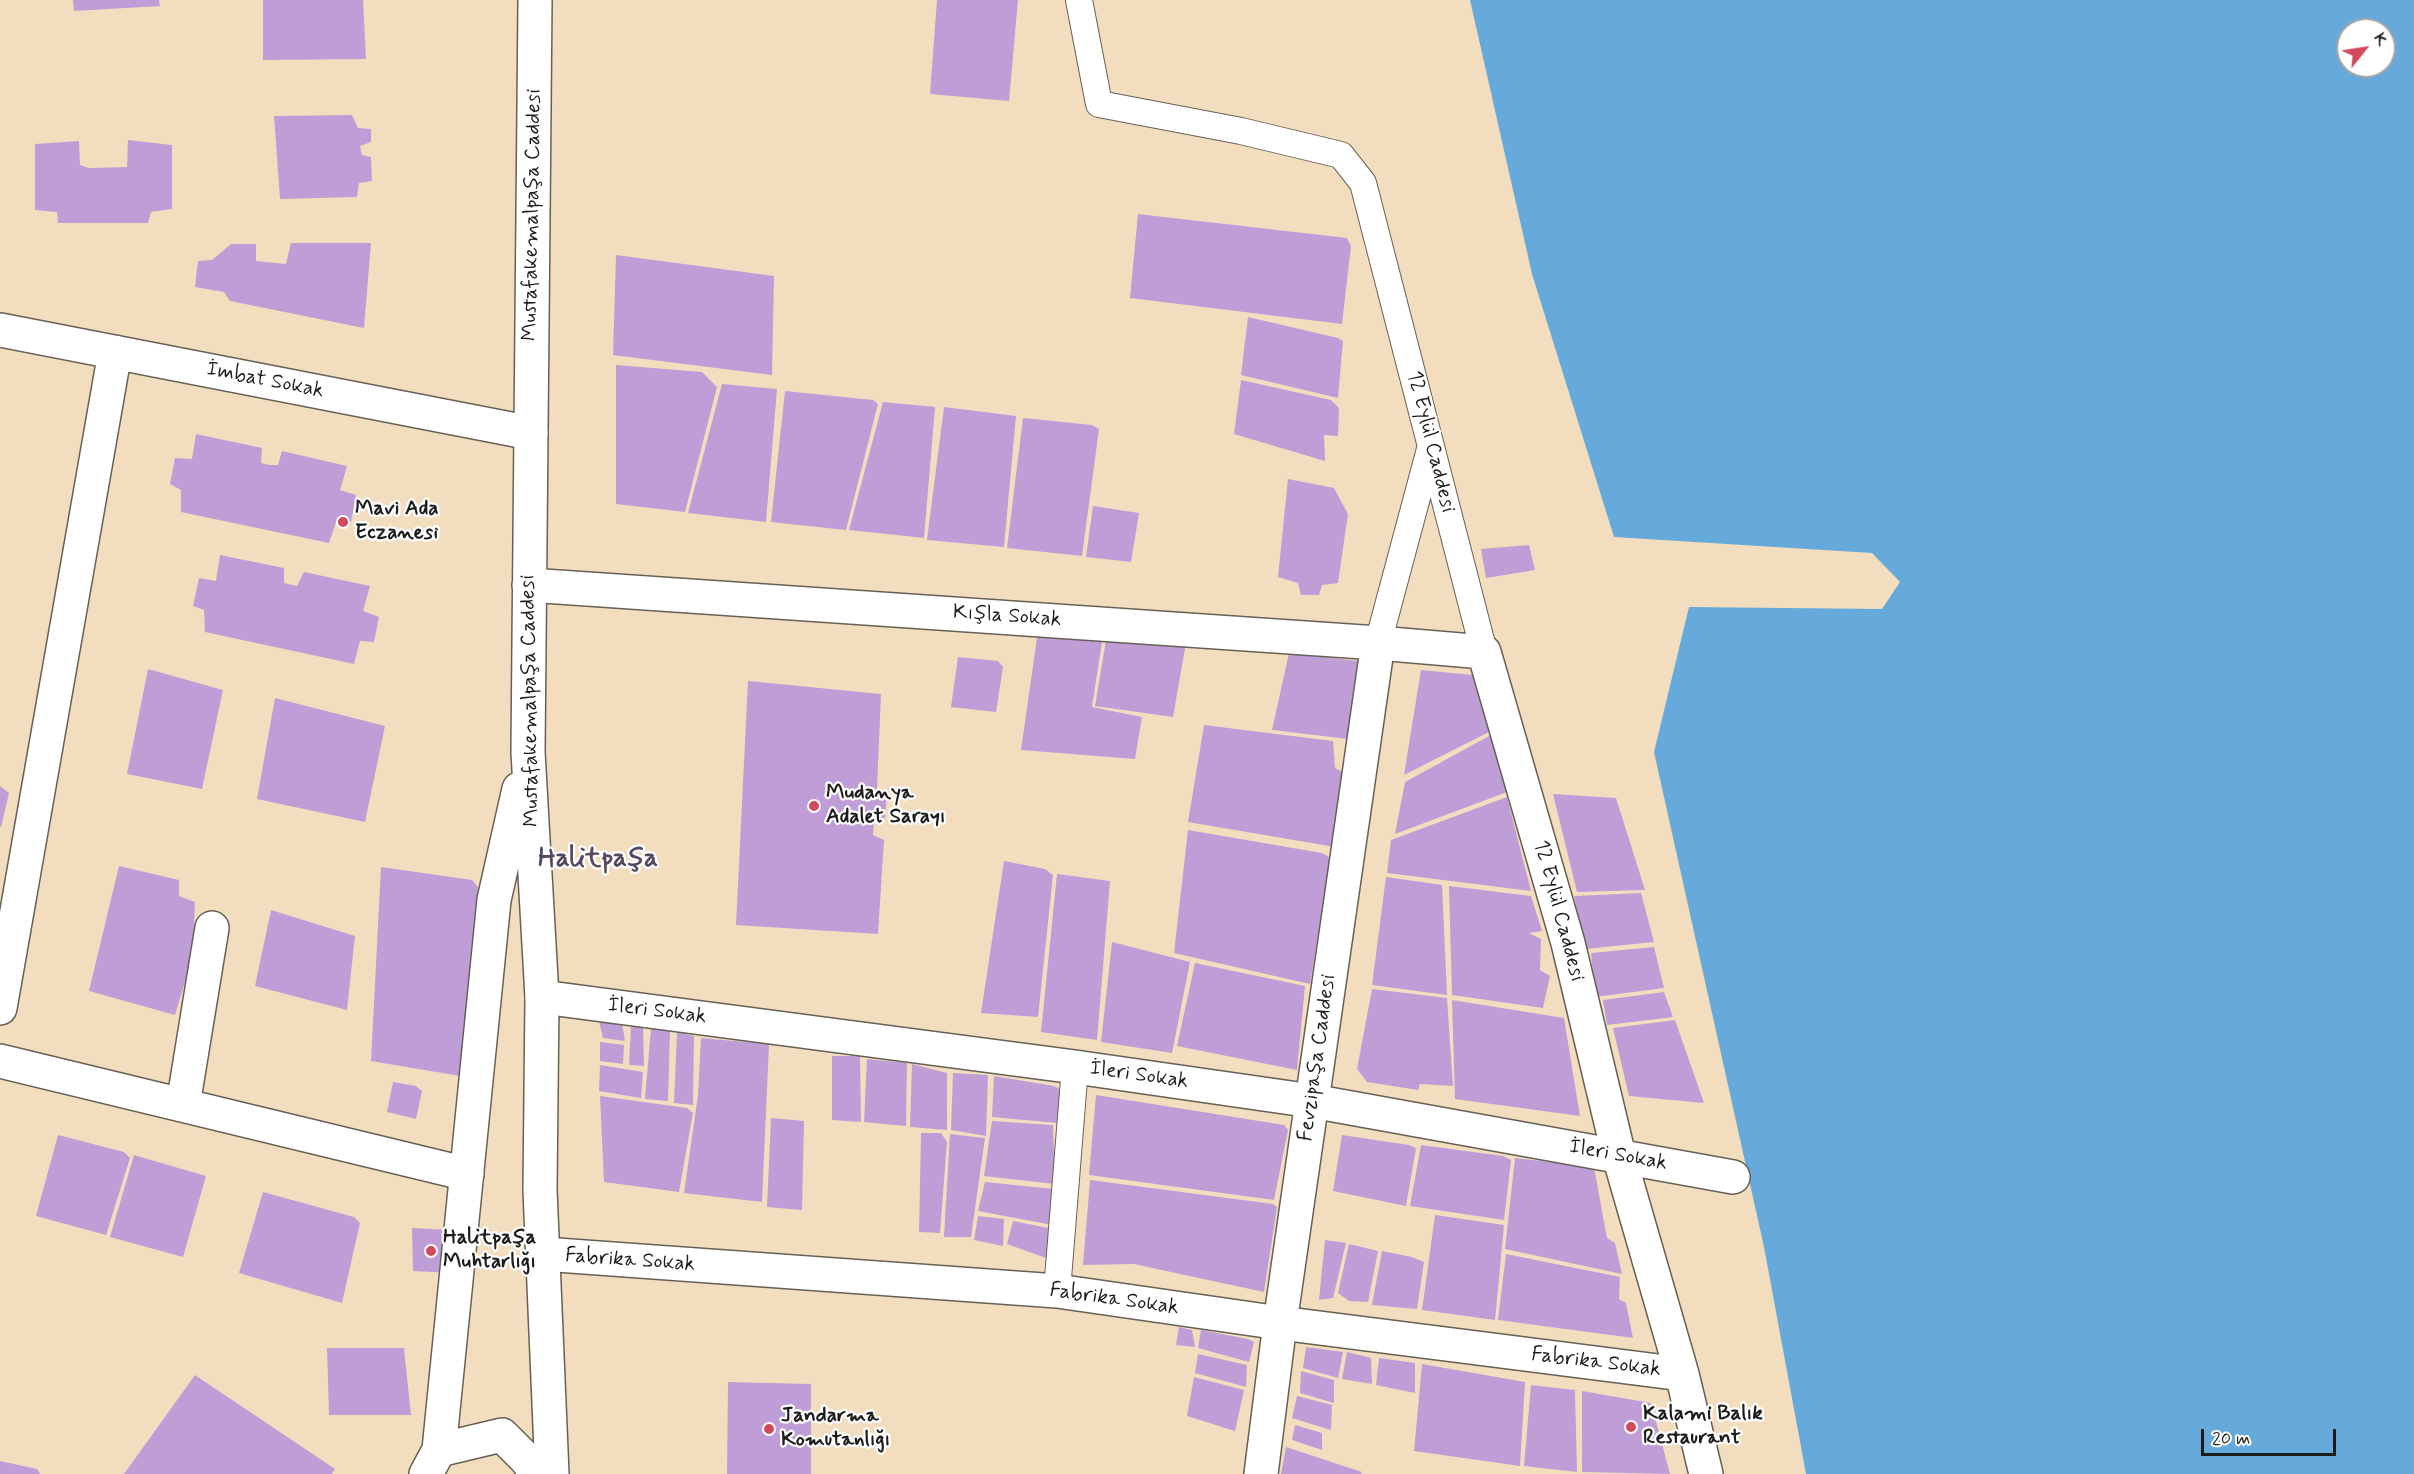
<!DOCTYPE html>
<html>
<head>
<meta charset="utf-8">
<style>
	body { margin:0 }
	#map { position:relative; width:2414px; height:1474px; overflow:hidden; background:#f2debf; font-family:Mynerve,sans-serif }
	canvas { display:block }
	.north { position:absolute; left:2336px; top:18px; width:60px; height:60px; box-sizing:border-box; background:#fff; border:2px solid #a4a4a4; border-radius:50%; rotate:60deg; font-size:16px; font-weight:700; line-height:24px; text-align:center; color:#1c1c1c }
	.north::after { content:''; display:block; margin:auto; width:21px; height:27px; background:#d1495b; clip-path:polygon(50% 0,100% 100%,50% 72%,0 100%) }
	.scale { position:absolute; left:2201px; top:1429px; width:135px; height:27px; box-sizing:border-box; border:3px solid #1c1c1c; border-top:0; padding-left:8px; font-size:18px; line-height:21px; white-space:nowrap; color:#1c1c1c; -webkit-text-stroke:4px #fff; paint-order:stroke }
</style>
</head>
<body>
<div id="map">
<canvas width="2414" height="1474"></canvas>
<div class="north">K</div>
<div class="scale">20 m</div>
</div>
<script>
const g = document.querySelector('canvas').getContext('2d');
g.lineJoin = 'round';
function fillPath(path, color) {
  g.fillStyle = color;
  g.fill(path, 'evenodd');
}
function toPath(rows) {
  const path = new Path2D();
  for (const r of rows) {
    path.moveTo(r[0], r[1]);
    for (let i = 2; i < r.length; i += 2) path.lineTo(r[i], r[i + 1]);
  }
  return path;
}
function stroke(path, color, width, dash) {
  g.strokeStyle = color;
  g.lineWidth = width;
  g.lineCap = dash ? 'butt' : 'round';
  g.setLineDash(dash || []);
  g.stroke(path);
}
function label(font, color, halo, rows, align = 'center') {
  g.font = font + ' Mynerve,sans-serif';
  g.lineWidth = 4.5;
  g.setLineDash([]);
  g.textBaseline = 'middle';
  g.strokeStyle = halo;
  g.fillStyle = color;
  for (const [text, x, y, turn = 0] of rows) {
    g.save();
    g.translate(x, y);
    g.rotate((+turn || 0) * Math.PI / 180);
    g.textAlign = isNaN(turn) ? turn : align;
    if (halo) g.strokeText(text, 0, 0);
    g.fillText(text, 0, 0);
    g.restore();
  }
}
fillPath(toPath([
	[1470,0,2414,0,2414,1474,1806,1474,1764,1247,1654,752,1689,607,1882,609,1900,582,1872,553,1614,537,1532,274],
	[2348,30,2384,30,2384,66,2348,66]
]), '#65aada');
fillPath(toPath([
	[73,0,159,0,160,6,74,11],
	[263,0,363,0,366,59,263,60],
	[937,0,1018,0,1009,101,930,94],
	[352,115,358,128,371,129,371,142,360,146,362,155,371,157,372,181,359,183,357,197,280,199,274,116],
	[128,140,172,145,172,209,151,212,148,223,58,223,57,212,35,210,35,144,79,141,80,165,89,168,127,167],
	[1138,214,1347,238,1351,246,1342,324,1130,298],
	[291,243,371,243,364,328,230,301,224,292,195,287,198,261,212,260,231,244,256,244,256,261,286,264],
	[616,255,774,276,772,375,613,355],
	[1248,317,1338,338,1343,341,1338,398,1241,375],
	[616,365,702,372,717,387,685,512,616,504],
	[1241,380,1331,400,1339,408,1338,436,1324,435,1325,461,1234,434],
	[722,384,777,389,766,522,688,513],
	[785,391,873,400,878,404,846,530,771,522],
	[883,402,935,407,924,538,849,530],
	[944,407,1016,416,1004,547,927,540],
	[1023,418,1092,425,1099,429,1082,556,1007,548],
	[196,434,262,448,261,463,269,465,278,465,282,451,347,466,340,490,356,495,351,522,337,519,329,543,181,512,181,490,170,484,175,458,192,459],
	[1288,479,1334,488,1348,514,1338,583,1322,585,1319,595,1301,595,1298,583,1278,577],
	[1093,506,1139,513,1131,562,1086,557],
	[1529,545,1535,570,1486,578,1481,549],
	[220,555,284,568,284,583,297,586,304,572,370,586,363,611,379,617,374,642,360,641,354,664,205,632,204,610,193,606,199,578,216,581],
	[1108,628,1186,643,1173,717,1095,706],
	[1038,631,1102,642,1092,707,1142,717,1135,759,1021,750],
	[1289,653,1358,661,1348,739,1272,730],
	[958,657,998,661,1003,667,996,712,951,707],
	[148,669,223,690,202,789,127,774],
	[1421,670,1473,675,1494,713,1491,731,1404,775],
	[748,681,881,694,877,789,887,794,885,818,874,820,873,835,884,840,878,934,736,925],
	[275,698,385,726,365,822,257,799],
	[1204,725,1333,741,1335,768,1344,773,1335,847,1188,822],
	[1491,735,1507,792,1395,834,1405,782],
	[0,786,9,793,1,827,0,826],
	[1553,794,1616,798,1645,890,1577,892],
	[1507,797,1531,891,1387,873,1391,840],
	[1188,830,1322,853,1331,858,1310,984,1174,953],
	[1004,861,1045,869,1053,875,1038,1017,981,1013],
	[119,866,179,880,179,896,195,902,194,927,200,932,175,1015,89,991],
	[381,867,472,880,478,887,466,1077,371,1061],
	[1057,874,1110,881,1097,1040,1041,1032],
	[1386,877,1442,885,1447,995,1372,985],
	[1449,886,1531,896,1542,931,1529,933,1541,939,1540,970,1550,976,1543,1008,1452,995],
	[1641,893,1654,942,1585,949,1574,896],
	[271,910,355,936,347,1010,255,986],
	[1112,942,1190,962,1172,1053,1101,1042],
	[1654,947,1664,988,1595,997,1591,953],
	[1195,963,1305,986,1297,1070,1177,1046],
	[1372,989,1447,998,1453,1086,1420,1084,1418,1090,1367,1082,1357,1069],
	[1664,992,1673,1017,1607,1025,1603,1000],
	[1452,1000,1564,1018,1580,1116,1455,1099],
	[1675,1020,1704,1103,1629,1096,1613,1028],
	[599,1021,622,1023,625,1041,603,1038],
	[631,1025,643,1026,644,1066,629,1065],
	[651,1028,670,1031,668,1101,645,1099],
	[677,1032,694,1036,693,1105,674,1103],
	[701,1038,769,1044,762,1202,684,1193,698,1095],
	[600,1042,624,1045,623,1064,600,1061],
	[832,1056,860,1056,861,1122,832,1120],
	[867,1059,907,1063,906,1126,864,1122],
	[912,1064,947,1073,947,1130,910,1127],
	[600,1065,643,1072,641,1098,599,1091],
	[953,1073,988,1075,986,1136,951,1130],
	[994,1076,1054,1086,1061,1090,1057,1123,992,1117],
	[393,1082,416,1086,422,1091,416,1119,387,1112],
	[1096,1095,1284,1125,1288,1130,1274,1200,1089,1175],
	[600,1096,687,1108,693,1113,679,1192,604,1182],
	[771,1118,804,1121,802,1210,767,1207],
	[992,1121,1053,1125,1055,1184,984,1176],
	[921,1133,941,1133,947,1142,940,1233,919,1232],
	[950,1134,985,1138,971,1237,944,1237],
	[58,1135,124,1152,130,1158,106,1235,36,1216],
	[1342,1135,1409,1145,1416,1148,1406,1206,1333,1191],
	[1421,1145,1503,1156,1511,1160,1504,1220,1410,1206],
	[134,1155,206,1176,183,1257,110,1237],
	[1515,1158,1594,1167,1607,1238,1615,1243,1622,1274,1505,1249],
	[1090,1180,1273,1204,1277,1207,1264,1292,1134,1264,1083,1265],
	[985,1182,1054,1189,1053,1225,978,1211],
	[263,1192,354,1217,360,1223,342,1303,239,1273],
	[1435,1215,1504,1225,1495,1320,1422,1310],
	[978,1216,1004,1219,1003,1246,974,1240],
	[1013,1221,1053,1229,1049,1259,1007,1244],
	[412,1228,449,1230,451,1273,413,1271],
	[1325,1240,1346,1243,1333,1298,1319,1300],
	[1349,1244,1378,1251,1368,1302,1349,1301,1338,1293],
	[1382,1251,1412,1257,1424,1262,1417,1309,1372,1305],
	[1506,1254,1620,1277,1619,1299,1626,1303,1633,1338,1498,1320],
	[1179,1327,1192,1330,1195,1347,1176,1345],
	[1201,1330,1248,1339,1254,1342,1249,1362,1198,1348],
	[1306,1347,1343,1352,1338,1378,1303,1368],
	[327,1348,404,1348,411,1415,329,1415],
	[1347,1352,1371,1358,1372,1384,1342,1379],
	[1198,1354,1247,1365,1246,1387,1195,1373],
	[1379,1358,1415,1363,1415,1393,1376,1385],
	[1422,1364,1525,1382,1520,1466,1414,1451],
	[1301,1371,1334,1380,1334,1403,1300,1393],
	[195,1375,335,1469,332,1474,124,1474],
	[1194,1377,1244,1390,1235,1431,1187,1416],
	[728,1382,811,1384,811,1474,727,1474],
	[1531,1385,1575,1390,1577,1472,1524,1466],
	[1582,1391,1651,1403,1670,1474,1582,1472],
	[1297,1396,1332,1405,1331,1430,1292,1418],
	[1295,1425,1322,1433,1322,1450,1292,1440],
	[1286,1447,1362,1472,1361,1474,1281,1474],
	[0,1461,37,1469,40,1474,0,1474]
]), '#bf9ed7');
const lane = toPath([
	[1079,0,1099,104,1241,131,1341,155,1363,183,1484,652],
	[1378,643,1430,449],
	[1057,1291,1075,1067]
]);
const street = toPath([
	[0,330,531,433],
	[1378,643,1484,652,1568,943,1619,1156,1682,1374,1706,1474],
	[542,997,1075,1067,1312,1101,1733,1177],
	[0,1008,115,352],
	[0,1061,467,1174],
	[183,1105,212,928],
	[543,1254,1057,1291,1280,1323,1682,1374]
]);
const secondary = toPath([
	[535,0,528,752,542,997,540,1190,552,1474],
	[529,585,1378,643,1280,1323,1261,1474],
	[439,1450,502,1435,527,1460,536,1474],
	[426,1474,439,1450,494,900,519,789]
]);
stroke(lane, '#676055', 28);
stroke(street, '#676055', 36);
stroke(secondary, '#676055', 36);
stroke(lane, '#fff', 26);
stroke(street, '#fff', 33);
stroke(secondary, '#fff', 33);
for (const [x, y, r, color] of [
	[343,522,6,"#d1495b"],
	[814,806,6,"#d1495b"],
	[431,1251,6,"#d1495b"],
	[1631,1427,6,"#d1495b"],
	[769,1429,6,"#d1495b"]
]) {
  const dot = new Path2D();
  dot.arc(x, y, r, 0, 2 * Math.PI);
  g.fillStyle = color;
  g.fill(dot);
  stroke(dot, '#fff', 2);
}
label('21px', '#1c1c1c', '#fff', [
	["Mustafakemalpaşa Caddesi",533,215,-89],
	["İmbat Sokak",265,381,11],
	["12 Eylül Caddesi",1430,442,76],
	["Kışla Sokak",1007,617,4],
	["Mustafakemalpaşa Caddesi",531,701,-91],
	["12 Eylül Caddesi",1558,911,75],
	["İleri Sokak",657,1012,7],
	["Fevzipaşa Caddesi",1318,1058,-82],
	["İleri Sokak",1139,1076,8],
	["İleri Sokak",1618,1156,10],
	["Fabrika Sokak",630,1261,4],
	["Fabrika Sokak",1114,1300,8],
	["Fabrika Sokak",1596,1363,7]
]);
label('bold 21px', '#1c1c1c', '#fff', [
	["Mavi Ada",355,510],
	["Eczanesi",355,534],
	["Mudanya",826,794],
	["Adalet Sarayı",826,818],
	["Halitpaşa",443,1239],
	["Muhtarlığı",443,1263],
	["Kalami Balık",1643,1415],
	["Restaurant",1643,1439],
	["Jandarma",781,1417],
	["Komutanlığı",781,1441]
], 'left');
label('bold 27px', '#554a5d', '#fff', [
	["Halitpaşa",598,860]
]);
</script>
</body>
</html>
